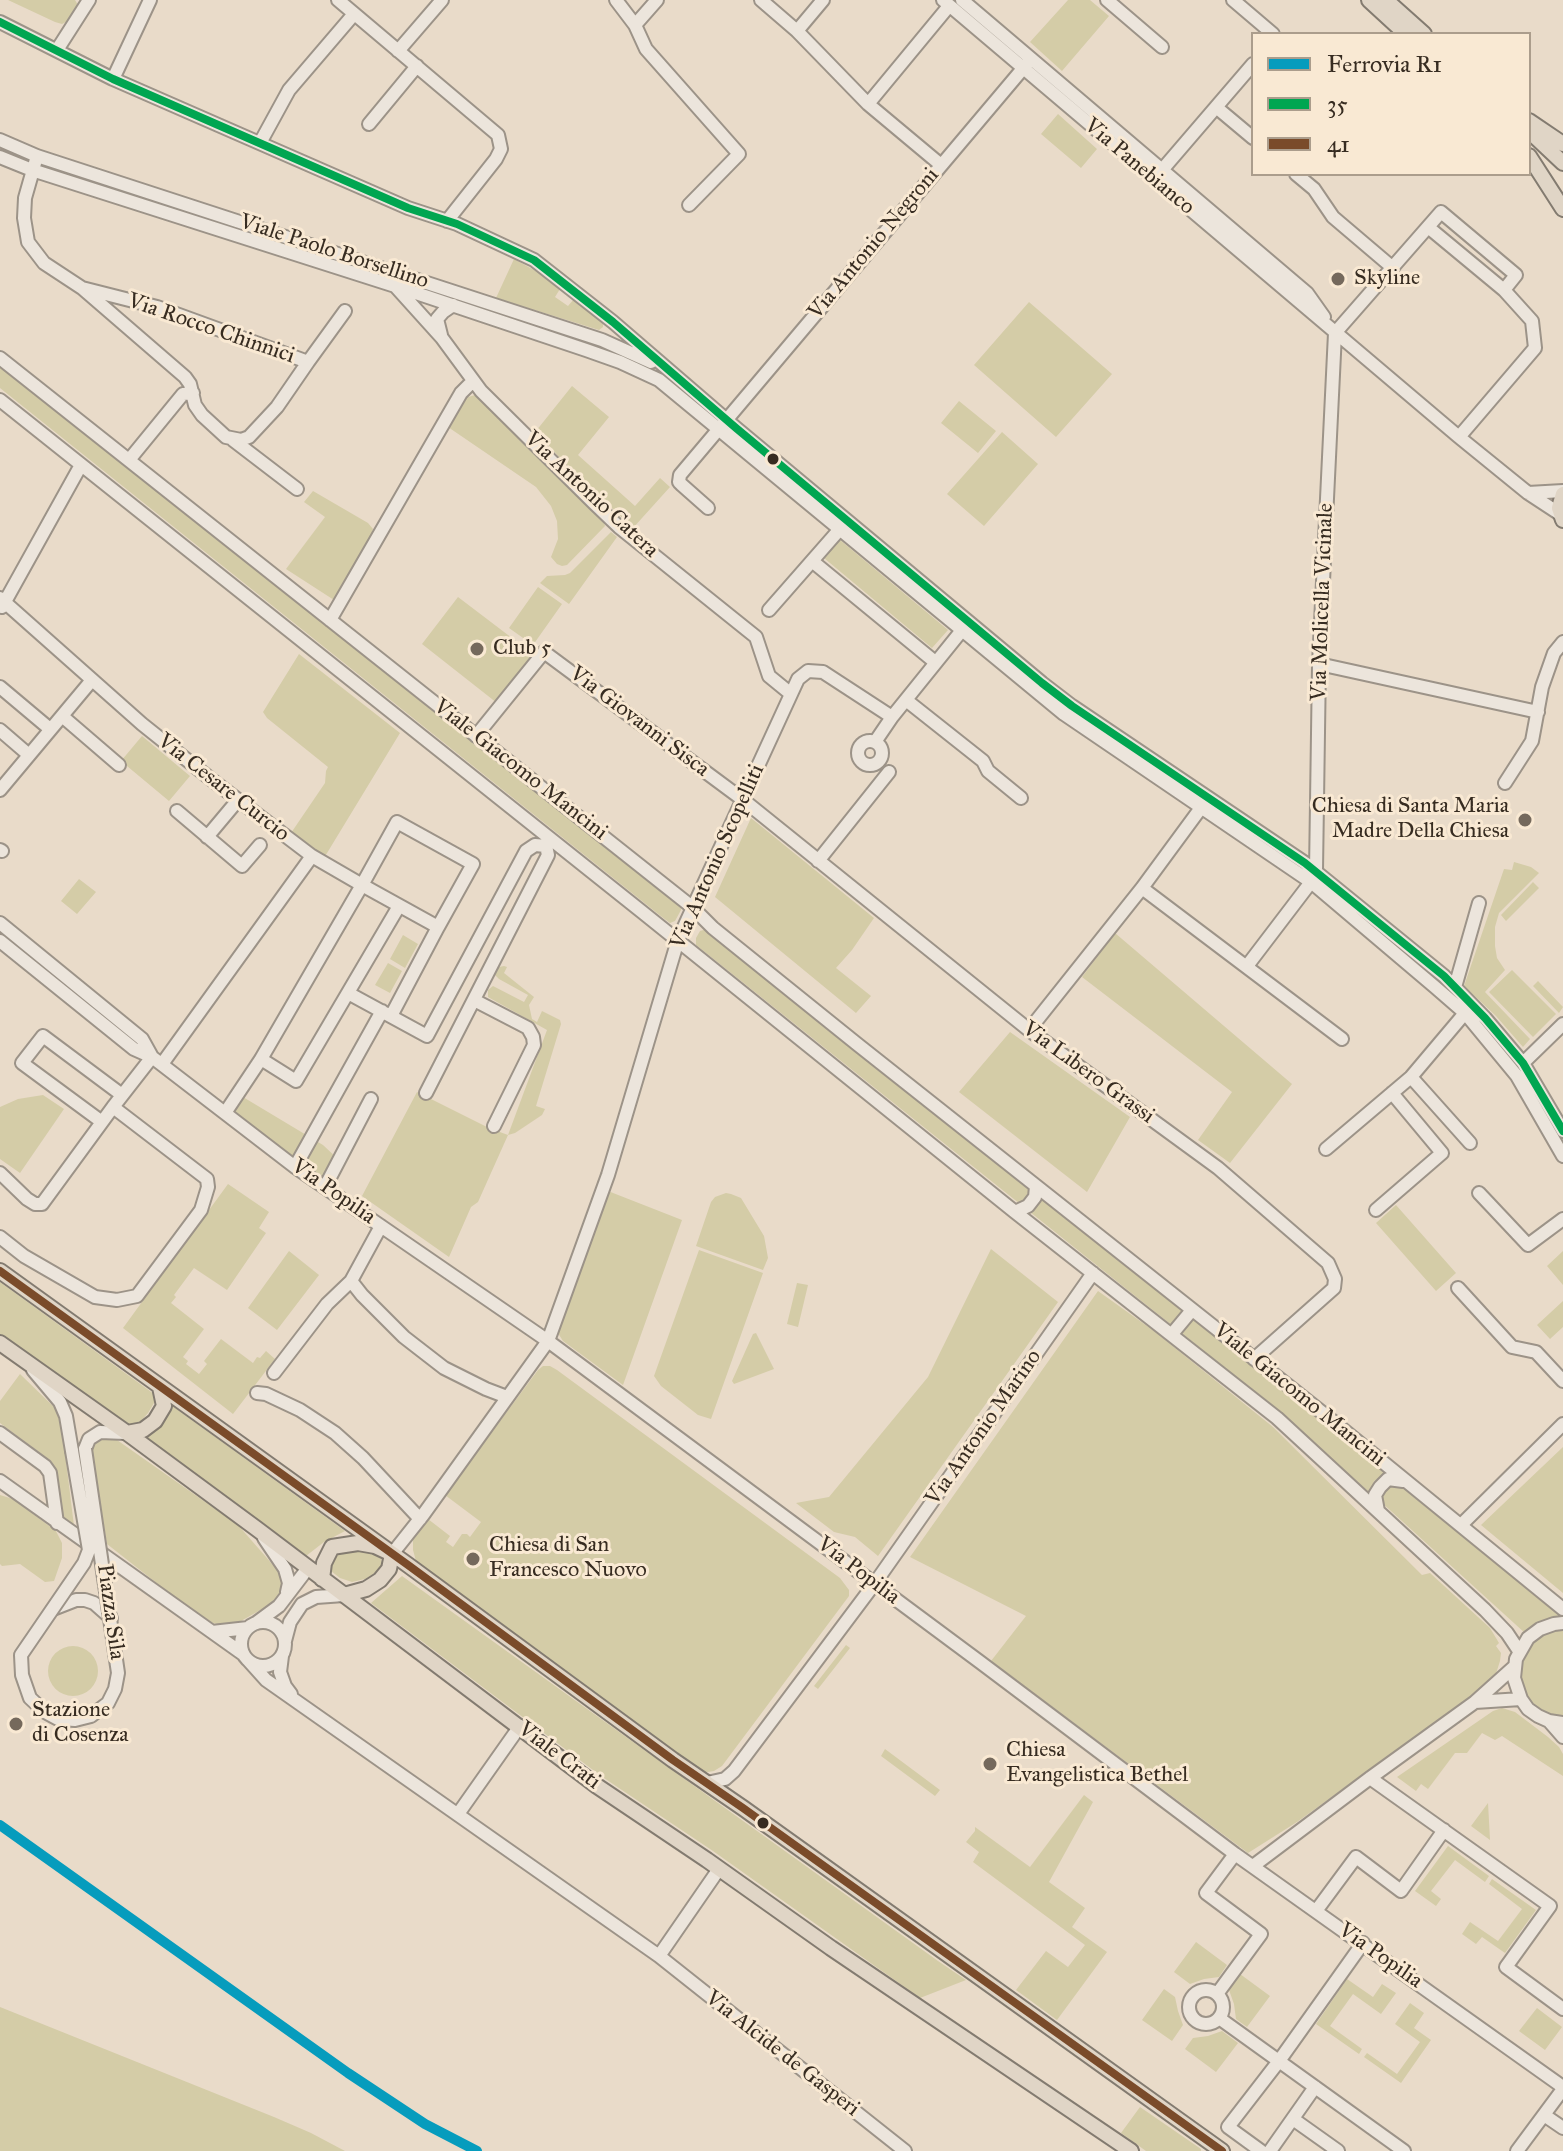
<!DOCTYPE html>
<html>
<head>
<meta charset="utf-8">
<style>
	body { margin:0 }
	#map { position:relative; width:1563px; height:2151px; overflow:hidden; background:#e9dbc9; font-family:"IM FELL Great Primer",serif }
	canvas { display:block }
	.legend { position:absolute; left:1251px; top:32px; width:280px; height:144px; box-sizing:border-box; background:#f9e9d3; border:2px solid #ab9d8c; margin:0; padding:10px 14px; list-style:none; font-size:24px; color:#372c21 }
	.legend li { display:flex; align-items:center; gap:16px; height:40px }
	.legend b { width:40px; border:2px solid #ab9d8c }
</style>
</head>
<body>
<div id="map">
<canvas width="1563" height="2151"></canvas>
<ul class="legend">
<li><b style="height:10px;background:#069cbd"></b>Ferrovia R1</li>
<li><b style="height:10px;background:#00a651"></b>35</li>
<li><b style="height:10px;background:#7a4b2a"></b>41</li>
</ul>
</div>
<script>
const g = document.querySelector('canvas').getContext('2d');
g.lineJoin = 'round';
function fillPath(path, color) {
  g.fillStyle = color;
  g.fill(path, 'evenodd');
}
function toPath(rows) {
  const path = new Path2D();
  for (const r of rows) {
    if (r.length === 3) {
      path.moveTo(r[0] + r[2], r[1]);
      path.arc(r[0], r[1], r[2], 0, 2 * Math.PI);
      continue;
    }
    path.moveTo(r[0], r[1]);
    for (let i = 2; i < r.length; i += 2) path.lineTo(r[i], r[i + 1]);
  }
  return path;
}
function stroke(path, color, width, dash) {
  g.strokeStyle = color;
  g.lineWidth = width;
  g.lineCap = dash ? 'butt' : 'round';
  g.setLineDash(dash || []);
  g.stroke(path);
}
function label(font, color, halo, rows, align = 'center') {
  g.font = font + ' "IM FELL Great Primer",serif';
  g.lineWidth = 6;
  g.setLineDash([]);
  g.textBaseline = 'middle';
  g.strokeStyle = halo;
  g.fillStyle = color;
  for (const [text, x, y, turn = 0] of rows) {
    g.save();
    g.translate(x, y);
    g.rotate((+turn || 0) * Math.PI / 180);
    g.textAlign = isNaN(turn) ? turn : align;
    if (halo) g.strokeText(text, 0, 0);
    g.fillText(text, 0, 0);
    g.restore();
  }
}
fillPath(toPath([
	[8,0,75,0,78,5,68,21,62,24,55,22],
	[1068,0,1090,0,1109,16,1062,71,1030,42],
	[1058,114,1097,149,1081,168,1041,134],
	[514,259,543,275,560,289,555,297,568,306,574,299,603,323,603,327,599,330,496,298],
	[1029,302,1112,374,1056,437,974,365],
	[0,362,681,905,681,910,675,921,670,923,662,917,0,388],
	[572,386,609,417,578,455,635,506,660,478,670,487,633,528,568,467,536,431],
	[475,395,603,519,605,526,567,565,562,566,557,564,551,557,558,539,557,521,551,506,536,487,448,427,465,398],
	[959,401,996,431,978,453,941,423],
	[1002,432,1038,464,984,526,947,494],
	[313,491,368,523,373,529,370,540,334,600,286,569,325,517,304,502],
	[611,532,617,537,569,604,540,583,547,576,565,575,570,573],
	[840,540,948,630,932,648,824,558],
	[538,587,562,604,533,645,509,628],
	[458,597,533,654,497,703,422,644],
	[299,654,400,733,324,858,291,833,325,783,326,771,328,767,267,718,263,712],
	[142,736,190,776,169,801,121,761],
	[751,818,874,918,852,950,836,968,871,996,856,1013,715,897],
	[1514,862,1531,867,1539,873,1499,913,1495,927,1495,946,1497,958,1505,970,1485,992,1530,1039,1523,1047,1496,1016,1464,986,1504,869,1512,870],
	[79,879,96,892,77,914,61,901],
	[1533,882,1539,888,1506,921,1501,915],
	[707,929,1043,1196,1387,1473,1374,1481,1370,1493,1249,1387,696,945,696,938,700,931],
	[1115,933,1292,1084,1230,1163,1198,1140,1232,1092,1082,977],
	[403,935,418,944,405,968,390,959],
	[388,963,402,971,390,993,375,985],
	[504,966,507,967,504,973,534,997,529,1005,532,1019,537,1022,542,1011,560,1020,561,1024,536,1106,545,1109,542,1115,515,1133,508,1135,478,1202,471,1207,449,1257,362,1196,417,1092,489,1128,508,1135,547,1030,488,997,488,990,493,986,524,1002,528,995,499,979,495,975,499,967],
	[1512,970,1556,1014,1533,1037,1489,992],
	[1538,981,1563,1007,1559,1013,1533,986],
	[1010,1032,1130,1117,1087,1192,959,1092],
	[238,1094,323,1145,339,1160,325,1187,225,1113],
	[43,1095,64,1109,20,1173,0,1159,0,1107,18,1099],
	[228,1184,269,1212,259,1228,266,1233,227,1290,194,1268,174,1295,176,1297,171,1303,204,1329,183,1357,188,1361,186,1364,199,1374,207,1364,204,1361,221,1339,253,1363,257,1357,260,1358,266,1351,275,1359,233,1414,123,1328],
	[608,1191,682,1220,623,1385,563,1341,556,1330],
	[726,1193,731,1194,741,1198,764,1236,768,1258,763,1270,696,1246,711,1202,715,1197],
	[1396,1205,1456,1273,1436,1291,1376,1223],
	[991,1249,1058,1302,878,1556,855,1537,834,1532,796,1503,829,1497,928,1377],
	[699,1250,763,1273,711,1419,698,1415,661,1386,654,1376],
	[289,1251,319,1275,277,1330,248,1308],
	[1563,1251,1563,1285,1547,1266],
	[0,1282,154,1394,154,1403,148,1413,141,1421,126,1426,0,1334],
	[797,1283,808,1285,798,1327,787,1324],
	[1098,1291,1154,1331,1273,1427,1422,1575,1430,1573,1490,1628,1499,1643,1496,1646,1501,1653,1500,1661,1494,1680,1297,1822,1248,1853,991,1661,1026,1616,910,1557],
	[1563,1301,1563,1327,1550,1339,1537,1325],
	[756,1333,774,1369,734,1384,732,1381,753,1334],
	[543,1366,550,1366,557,1370,840,1578,849,1590,849,1596,722,1766,714,1771,702,1773,526,1645,416,1561,413,1550,413,1538,428,1519,450,1536,446,1542,453,1547,462,1534,467,1534,470,1537,481,1522,445,1495,538,1370],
	[20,1374,55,1408,61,1420,74,1526,67,1526,61,1516,55,1468,51,1461,0,1423,0,1401],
	[171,1405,345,1531,324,1542,306,1556,145,1439,162,1425,169,1414],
	[103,1438,117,1440,238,1525,280,1573,283,1580,280,1595,271,1604,241,1621,221,1625,213,1623,182,1603,107,1544,91,1447,94,1440],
	[1563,1447,1563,1593,1481,1525],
	[1398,1482,1563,1614,1563,1618,1526,1634,1380,1501,1384,1491,1392,1483],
	[0,1495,13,1499,56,1531,62,1543,62,1558,54,1581,45,1582,20,1564,2,1566,0,1564],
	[363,1549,375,1553,381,1559,382,1563,378,1571,365,1579,352,1582,340,1578,331,1571,329,1564,335,1555,347,1550],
	[402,1576,938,1961,966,1980,920,1998,713,1851,601,1776,371,1603],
	[1563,1629,1563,1718,1547,1715,1536,1708,1527,1698,1521,1686,1520,1673,1522,1659,1528,1647,1538,1638,1549,1631],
	[846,1645,850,1648,818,1689,814,1686],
	[73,1671,25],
	[1502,1708,1515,1712,1548,1737,1559,1747,1563,1754,1563,1776,1502,1736,1495,1740,1482,1733,1467,1753,1455,1753,1428,1789,1421,1784,1416,1791,1397,1777,1493,1711],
	[885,1749,940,1790,935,1796,881,1756],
	[1084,1795,1093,1802,1049,1882,1085,1908,1072,1927,1107,1952,1057,2020,1016,1990,1046,1951,1068,1967,1085,1945,973,1862,979,1852,966,1842,975,1831,975,1827,1030,1867],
	[1488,1803,1490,1840,1471,1826],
	[1448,1846,1489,1876,1485,1882,1455,1860,1431,1891,1441,1899,1436,1906,1415,1891],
	[1492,1879,1536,1910,1505,1953,1482,1937,1476,1944,1462,1934,1470,1922,1498,1941,1522,1909,1489,1884],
	[1196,1942,1227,1965,1219,1977,1204,1979,1190,1984,1174,1972],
	[1240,1974,1270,1996,1247,2027,1236,2019,1234,2004,1229,1990],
	[1347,1979,1373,1997,1382,1984,1396,1993,1381,2014,1353,1994,1330,2026,1362,2049,1359,2054,1316,2024],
	[1164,1989,1175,1997,1178,2011,1183,2025,1172,2041,1142,2020],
	[1410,2003,1424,2013,1414,2028,1431,2040,1401,2083,1364,2057,1367,2053,1397,2074,1420,2042,1395,2024],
	[0,2007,274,2117,311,2133,345,2151,0,2151],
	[1537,2008,1562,2027,1545,2050,1519,2031],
	[1222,2031,1238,2043,1216,2072,1185,2049,1193,2038,1208,2036],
	[1140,2107,1201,2149,1201,2151,1146,2151,1121,2133]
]), '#d4cca7');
const minor = toPath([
	[338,0,498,135,501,149,496,159,447,221],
	[616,0,635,25,646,49,739,154,689,205],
	[761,0,797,31,868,104,941,165],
	[943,0,1459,437,1528,493,1560,514],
	[962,0,1307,293,1324,317],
	[1107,0,1162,47],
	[1233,0,1273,34],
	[0,22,113,79,408,208,457,224,534,260,613,322,736,428,1042,683,1072,706,1305,863,1444,976,1485,1018,1523,1063,1563,1131],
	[635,25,657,0],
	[797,31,823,0],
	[57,50,89,0],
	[398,51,442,0],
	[113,79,150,0],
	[868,104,949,6],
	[1216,107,1253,138],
	[369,124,417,66],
	[0,140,37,156,602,340,651,362],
	[260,143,289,90,354,14],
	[37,156,25,198,24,218,28,242,44,263,82,288,185,377,190,384,195,405,202,415,226,437,241,440,249,437,277,407,308,362,157,307,82,288],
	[0,157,32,170,395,286,586,350,620,362,659,380,1064,714,1311,882,1435,987,1465,1013,1517,1076,1563,1156],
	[1162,170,1253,64],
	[1296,174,1314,189,1333,217,1393,268],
	[1428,227,1504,290,1532,321,1535,348,1459,437],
	[396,287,442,338,481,391,595,504,619,527,756,637,769,676,791,694],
	[1335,333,1441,212,1516,275,1504,290],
	[441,335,437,319,443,312,453,305],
	[0,358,692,907,713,928,857,1044,1324,1414,1563,1609],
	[308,362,345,311],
	[0,400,641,911,1015,1212,1277,1418,1485,1610,1507,1633,1519,1651],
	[233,440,297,489],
	[129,460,183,394,193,393],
	[1528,493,1563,491],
	[708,508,682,485,679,482,680,475,1031,59],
	[812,561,935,662],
	[0,598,142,724,212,780,312,856,362,885,438,927,473,864,397,822,362,885,261,1059,225,1113],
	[2,607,81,465],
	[769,610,840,529],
	[330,620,461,393,473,381],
	[1319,664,1538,712],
	[0,687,50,729],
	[906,700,983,761,988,771,1021,798],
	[62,716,119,765],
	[0,730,29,755],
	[476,736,544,652,742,799,1029,1030,1218,1168,1328,1263,1335,1279,1334,1288,1254,1359],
	[870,753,12],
	[875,742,892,717],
	[1505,783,1532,741,1542,687,1554,653,1563,642],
	[0,790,92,680],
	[177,811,242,866,260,845],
	[207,837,238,800],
	[0,850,2,851],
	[818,861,889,772],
	[1316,871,1319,664,1335,333],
	[1142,888,1342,1039],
	[0,923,142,1039,152,1057],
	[0,941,134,1049,152,1057,295,1167,548,1341,980,1662,1235,1854,1563,2087],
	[1247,966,1311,882],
	[1455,987,1479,903],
	[348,993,427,1036,526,851,535,845,546,846],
	[474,1000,528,1028,533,1037,534,1045,494,1126],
	[391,1016,438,927],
	[1029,1030,1142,888,1206,801],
	[261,1059,296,1081,399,906],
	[1523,1063,1563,1024],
	[162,1064,312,856],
	[1411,1077,1470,1143],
	[426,1093,548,855,546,846,551,840],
	[102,1122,22,1063,43,1036,122,1095],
	[1326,1149,1411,1077,1465,1013],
	[295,1167,382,1011],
	[0,1173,27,1199,35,1204,42,1204,113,1107,152,1057],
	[325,1187,371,1099],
	[1479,1193,1528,1245,1563,1219],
	[1376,1210,1442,1153,1392,1093],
	[1015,1212,1028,1206,1035,1197,1036,1186],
	[381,1226,351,1281,362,1295,404,1337,444,1368,486,1389,507,1397],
	[0,1237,24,1256,95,1297,117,1300,137,1296,201,1210,208,1187,207,1179,113,1107],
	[1458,1288,1512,1347,1536,1352,1563,1381],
	[1172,1334,1192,1310],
	[33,1370,60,1402,66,1416,72,1451],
	[274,1373,327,1304,351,1281],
	[257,1393,266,1394,300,1410,335,1433,363,1458,420,1519],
	[0,1433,45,1466,50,1473,57,1523],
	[85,1449,89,1439,100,1432,125,1433],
	[0,1481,243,1654],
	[1378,1511,1375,1495,1380,1487,1388,1479,1403,1481],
	[1461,1525,1563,1424],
	[264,1538,285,1569,289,1583,287,1592],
	[392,1554,423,1515,548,1341,608,1175,678,940,798,679,808,671,823,672,892,717,963,629],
	[53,1609,76,1600,85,1600,94,1603,111,1618],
	[263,1644,22],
	[256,1623,279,1606,308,1568],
	[1563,1623,1554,1624,1540,1629,1528,1638,1516,1659,1514,1678,1521,1699,1528,1709,1538,1716,1549,1721,1563,1723],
	[212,1632,248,1628],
	[285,1641,290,1622,302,1604,316,1597,344,1595],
	[282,1656,280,1672,285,1686,291,1694],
	[248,1660,266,1680,659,1956,719,1869],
	[1475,1702,1521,1699],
	[1549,1721,1563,1737],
	[1370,1778,1550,1906,1506,1967,1563,2009],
	[707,1783,725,1779,734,1771,875,1583,1093,1273],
	[458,1814,520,1726],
	[1253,1866,1370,1778,1475,1702,1514,1667],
	[1316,1911,1356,1857,1401,1891,1444,1830],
	[659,1956,905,2151],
	[1206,2007,17],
	[1217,1994,1261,1934,1206,1893,1235,1854],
	[1219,2018,1404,2151],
	[1544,2115,1563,2128],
	[1293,2119,1338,2151],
	[1261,2151,1228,2127,1279,2061,1363,1943],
	[1270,2151,1315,2087],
	[1517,2151,1563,2089]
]);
const major = toPath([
	[1369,0,1406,34],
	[1386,0,1424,34],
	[1529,121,1563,144],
	[1529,131,1563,163],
	[1529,156,1563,209],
	[1563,494,1559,508,1563,520],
	[0,1271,408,1565,673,1760,743,1808,1222,2151],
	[0,1343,127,1433,257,1529,597,1786,707,1860,831,1948,1131,2151],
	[127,1433,143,1430,155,1421,164,1406,160,1387],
	[322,1579,324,1563,332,1547,358,1543,375,1546,392,1554,389,1569,380,1580,366,1589,344,1595]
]);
stroke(minor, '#9c9388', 16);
stroke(major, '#837b70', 18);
stroke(minor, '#ece5dc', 12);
stroke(major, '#e0d5c6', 14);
const minorBridge = toPath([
	[72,1451,89,1550,84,1563,21,1655,22,1675,30,1698,45,1712,58,1719,75,1720,91,1716,108,1703,115,1689,118,1673,85,1449]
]);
stroke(minorBridge, '#9c9388', 16, []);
stroke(minorBridge, '#ece5dc', 12);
stroke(toPath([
	[0,22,113,79,408,208,457,224,534,260,613,322,736,428,1042,683,1072,706,1305,863,1444,976,1485,1018,1523,1063,1563,1131]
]), '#00a651', 8);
stroke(toPath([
	[0,1271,408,1565,673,1760,743,1808,1222,2151]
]), '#7a4b2a', 8);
stroke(toPath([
	[0,1825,348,2073,425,2124,477,2151]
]), '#069cbd', 10);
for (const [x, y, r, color] of [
	[1338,279,8,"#75695c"],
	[773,459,7,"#372c21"],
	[477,649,8,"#75695c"],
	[1525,820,8,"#75695c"],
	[473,1559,8,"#75695c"],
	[16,1724,8,"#75695c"],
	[990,1764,8,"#75695c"],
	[763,1823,7,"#372c21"]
]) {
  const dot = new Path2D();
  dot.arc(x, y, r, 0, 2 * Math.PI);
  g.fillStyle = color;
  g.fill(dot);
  stroke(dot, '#f9e9d3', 3);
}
label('22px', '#372c21', '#f9e9d3', [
	["Via Panebianco",1139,167,40],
	["Via Antonio Negroni",874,244,-50],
	["Viale Paolo Borsellino",334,252,18],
	["Via Rocco Chinnici",211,329,19],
	["Via Antonio Catera",591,495,43],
	["Via Molicella Vicinale",1323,602,-88],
	["Via Giovanni Sisca",639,722,37],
	["Viale Giacomo Mancini",520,770,38],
	["Via Cesare Curcio",223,788,38],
	["Via Antonio Scopelliti",718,857,-66],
	["Via Libero Grassi",1088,1073,36],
	["Via Popilia",333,1192,35],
	["Viale Giacomo Mancini",1299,1395,39],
	["Via Antonio Marino",984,1428,-55],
	["Via Popilia",858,1571,37],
	["Piazza Sila",110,1612,82],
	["Viale Crati",559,1756,37],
	["Via Popilia",1380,1956,35],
	["Via Alcide de Gasperi",782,2054,38]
]);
label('22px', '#372c21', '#f9e9d3', [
	["Skyline",1354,279],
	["Club 5",493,649],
	["Chiesa di Santa Maria",1509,807,"right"],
	["Madre Della Chiesa",1509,832,"right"],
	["Chiesa di San",489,1546],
	["Francesco Nuovo",489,1571],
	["Stazione",32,1711],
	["di Cosenza",32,1736],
	["Chiesa",1006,1751],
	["Evangelistica Bethel",1006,1776]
], 'left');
</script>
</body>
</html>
